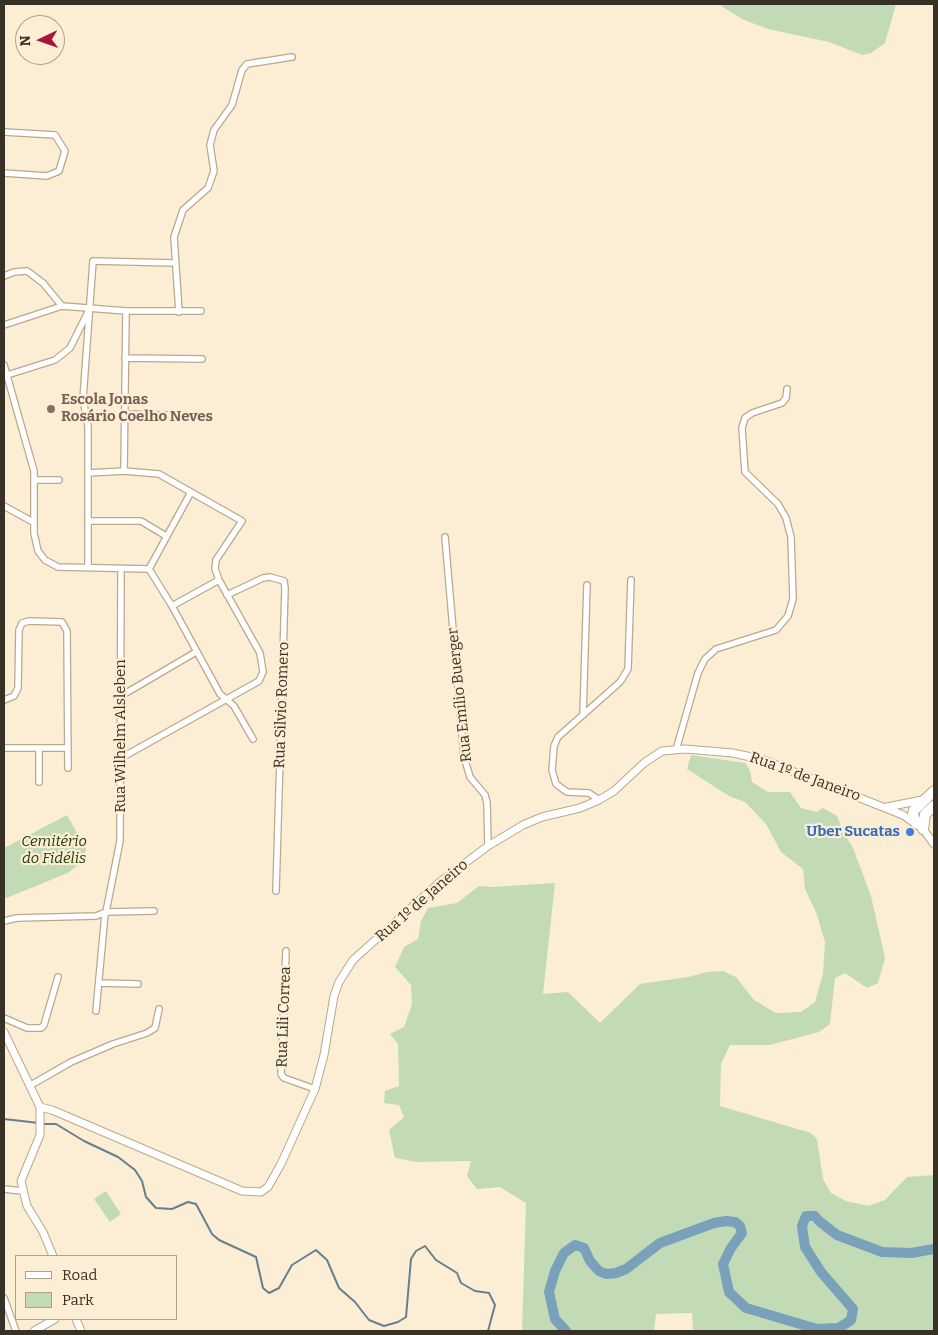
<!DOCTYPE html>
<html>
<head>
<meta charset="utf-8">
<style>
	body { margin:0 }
	#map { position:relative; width:938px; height:1335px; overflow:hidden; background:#fceed5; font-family:Bitter,serif }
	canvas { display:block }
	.frame { position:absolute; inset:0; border:5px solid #383125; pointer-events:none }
	.legend { position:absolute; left:15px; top:1255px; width:162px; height:65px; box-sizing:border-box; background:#fceed5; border:1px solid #aea28f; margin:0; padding:6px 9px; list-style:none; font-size:15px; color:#383125 }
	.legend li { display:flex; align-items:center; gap:10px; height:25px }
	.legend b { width:25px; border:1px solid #aea28f }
	.north { position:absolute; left:15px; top:15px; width:50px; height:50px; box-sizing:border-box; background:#fceed5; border:1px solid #aea28f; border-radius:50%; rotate:267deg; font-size:14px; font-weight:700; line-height:20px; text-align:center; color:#383125 }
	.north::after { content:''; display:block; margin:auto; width:18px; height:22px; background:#aa143c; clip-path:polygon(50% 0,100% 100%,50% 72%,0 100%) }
</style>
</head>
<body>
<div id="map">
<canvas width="938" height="1335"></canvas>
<div class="frame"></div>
<ul class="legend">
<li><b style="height:6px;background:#fff"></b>Road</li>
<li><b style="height:14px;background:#c3dab6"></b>Park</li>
</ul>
<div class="north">N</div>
</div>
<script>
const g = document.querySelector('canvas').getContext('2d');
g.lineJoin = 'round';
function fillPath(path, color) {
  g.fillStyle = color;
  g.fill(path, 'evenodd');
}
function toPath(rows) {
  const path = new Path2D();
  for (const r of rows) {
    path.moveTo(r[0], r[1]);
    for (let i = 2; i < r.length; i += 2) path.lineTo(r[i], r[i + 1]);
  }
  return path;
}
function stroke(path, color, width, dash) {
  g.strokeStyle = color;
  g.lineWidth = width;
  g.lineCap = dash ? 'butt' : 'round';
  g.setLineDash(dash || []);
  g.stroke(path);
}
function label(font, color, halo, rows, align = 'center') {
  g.font = font + ' Bitter,serif';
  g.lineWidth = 4.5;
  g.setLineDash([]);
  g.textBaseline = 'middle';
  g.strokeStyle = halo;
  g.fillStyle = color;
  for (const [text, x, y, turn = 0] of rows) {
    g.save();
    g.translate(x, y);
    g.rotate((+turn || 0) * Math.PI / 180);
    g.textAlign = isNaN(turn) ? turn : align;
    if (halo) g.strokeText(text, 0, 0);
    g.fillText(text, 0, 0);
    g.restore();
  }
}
fillPath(toPath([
	[718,4,896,4,885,43,871,53,862,55,829,42,768,29,742,19],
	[691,755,745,763,750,770,752,782,768,792,790,792,801,808,816,812,823,808,837,816,843,831,853,848,871,896,885,958,878,983,867,988,845,973,835,978,830,1024,819,1032,770,1045,730,1045,721,1064,720,1106,811,1133,817,1139,823,1179,831,1193,846,1201,868,1206,885,1200,907,1177,934,1175,934,1331,693,1331,692,1313,656,1314,654,1331,522,1331,526,1203,500,1187,477,1189,467,1176,471,1161,417,1162,395,1158,389,1130,404,1117,399,1105,384,1103,385,1091,399,1086,398,1044,390,1034,404,1027,412,1004,411,985,395,967,404,947,418,939,421,921,428,908,457,903,479,886,493,887,555,883,543,994,568,992,600,1023,640,984,688,977,708,972,723,971,736,977,754,1000,776,1013,801,1012,815,1002,823,974,825,942,816,912,805,889,803,869,781,852,766,824,745,802,729,796,687,769],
	[67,815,86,849,83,861,68,873,4,899,4,848],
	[106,1191,121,1214,110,1222,94,1199]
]), '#c3dab6');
stroke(toPath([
	[4,1119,39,1123],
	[43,1124,56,1124,84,1141,118,1157,135,1170,142,1181,146,1197,156,1208,172,1209,188,1202,196,1204,212,1234,219,1240,256,1257,263,1288,269,1293,279,1288,292,1265,316,1250,327,1260,339,1288,355,1302,369,1320,384,1326,398,1322,406,1317,411,1259,416,1251,425,1246,436,1260,457,1273,461,1283,475,1291,489,1293,495,1305,488,1331]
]), '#667f8d', 2);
stroke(toPath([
	[566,1331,555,1319,549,1292,555,1271,564,1253,575,1245,584,1248,590,1261,599,1271,606,1274,616,1273,626,1269,660,1243,714,1223,726,1221,735,1222,740,1226,742,1233,731,1248,723,1264,729,1292,746,1308,817,1329,839,1328,851,1320,853,1309,821,1272,805,1247,802,1226,806,1216,815,1216,819,1221,837,1235,882,1252,911,1253,934,1249]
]), '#7aa1ba', 10);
const minor = toPath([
	[4,132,55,135,65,151,59,171,47,176,4,173],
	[4,276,14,272,27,271,43,283,62,306],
	[179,312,174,237,183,210,208,188,214,171,210,145,214,130,232,105,242,70,247,64,292,57],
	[4,325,62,306,126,311,201,311],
	[125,358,202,359],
	[4,365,34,471,34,533,38,551,45,560,58,567,149,569],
	[4,376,55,360,70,348,89,310],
	[126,414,198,416],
	[124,471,126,311],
	[88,473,124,471,159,474,242,521,216,560,215,569,219,580,260,653,263,672,259,681,121,758],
	[34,480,59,480],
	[4,506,33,522],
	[88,521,141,521,166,536],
	[445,537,464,757,470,777,485,795,487,803,488,846],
	[88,568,88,426,83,399,93,261,175,263],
	[149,569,172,606,220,694,234,706,253,739],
	[149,569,191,492],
	[227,595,263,578,270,577,284,581,285,588,276,891],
	[172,606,219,580],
	[121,696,196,652],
	[4,700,14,696,18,688,19,630,22,623,29,621,62,622,67,631,68,768],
	[583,715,587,585],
	[4,748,68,748],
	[676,750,698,673,705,659,716,649,776,630,788,616,793,599,791,537,786,518,778,504,745,472,742,428,745,418,752,413,782,403,786,398,787,389],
	[39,782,39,748],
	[599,800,589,793,567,792,556,784,552,770,554,746,558,737,620,682,628,669,631,580],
	[106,912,154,911],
	[4,921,17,918,96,916,106,912,120,841,121,569],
	[286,951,281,1074,284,1078,315,1089],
	[99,983,138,984],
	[96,1011,105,914],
	[4,1018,27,1028,41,1028,44,1025,58,977],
	[31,1085,71,1062,113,1044,147,1033,155,1028,159,1009],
	[4,1189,22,1191],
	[4,1298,16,1331]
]);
const tertiary = toPath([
	[887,807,922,800],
	[4,1032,40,1107,40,1135,21,1181,27,1206,43,1232,53,1256],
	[40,1107,52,1110,242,1191,261,1192,268,1187,281,1164,315,1089,324,1055,334,996,339,982,353,960,441,881,488,846,523,825,542,817,580,808,599,800,614,791,644,763,662,751,685,749,733,753,764,760,903,815,923,829,934,844],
	[76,1319,81,1331],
	[34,1331,55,1319]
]);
const motorway = toPath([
	[916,823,913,815,914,810,934,791],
	[923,829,925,814,934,806]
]);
stroke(minor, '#b9a88a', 8);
stroke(tertiary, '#b9a88a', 9);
stroke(motorway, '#b9a88a', 12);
stroke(minor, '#fff', 5.5);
stroke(tertiary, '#fff', 7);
stroke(motorway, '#fff', 10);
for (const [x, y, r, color] of [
	[51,409,5,"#8d6e63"],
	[910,832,5,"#3f7fe0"]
]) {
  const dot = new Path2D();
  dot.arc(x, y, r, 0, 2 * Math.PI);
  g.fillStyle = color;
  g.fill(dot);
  stroke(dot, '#fceed5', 2);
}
label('bold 15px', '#785e54', '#fceed5', [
	["Escola Jonas",61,400],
	["Rosário Coelho Neves",61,417]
], 'left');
label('15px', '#383125', '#fceed5', [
	["Rua Emílio Buerger",460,695,-96],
	["Rua Silvio Romero",282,705,-88],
	["Rua Wilhelm Alsleben",121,736,-90],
	["Rua 1º de Janeiro",805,777,20],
	["Rua 1º de Janeiro",422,901,-41],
	["Rua Lili Correa",284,1017,-88]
]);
label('bold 15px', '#366cbe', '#fceed5', [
	["Uber Sucatas",900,832]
], 'right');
label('italic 15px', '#203d06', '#fceed5', [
	["Cemitério",54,842],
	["do Fidélis",54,859]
]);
</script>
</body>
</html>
